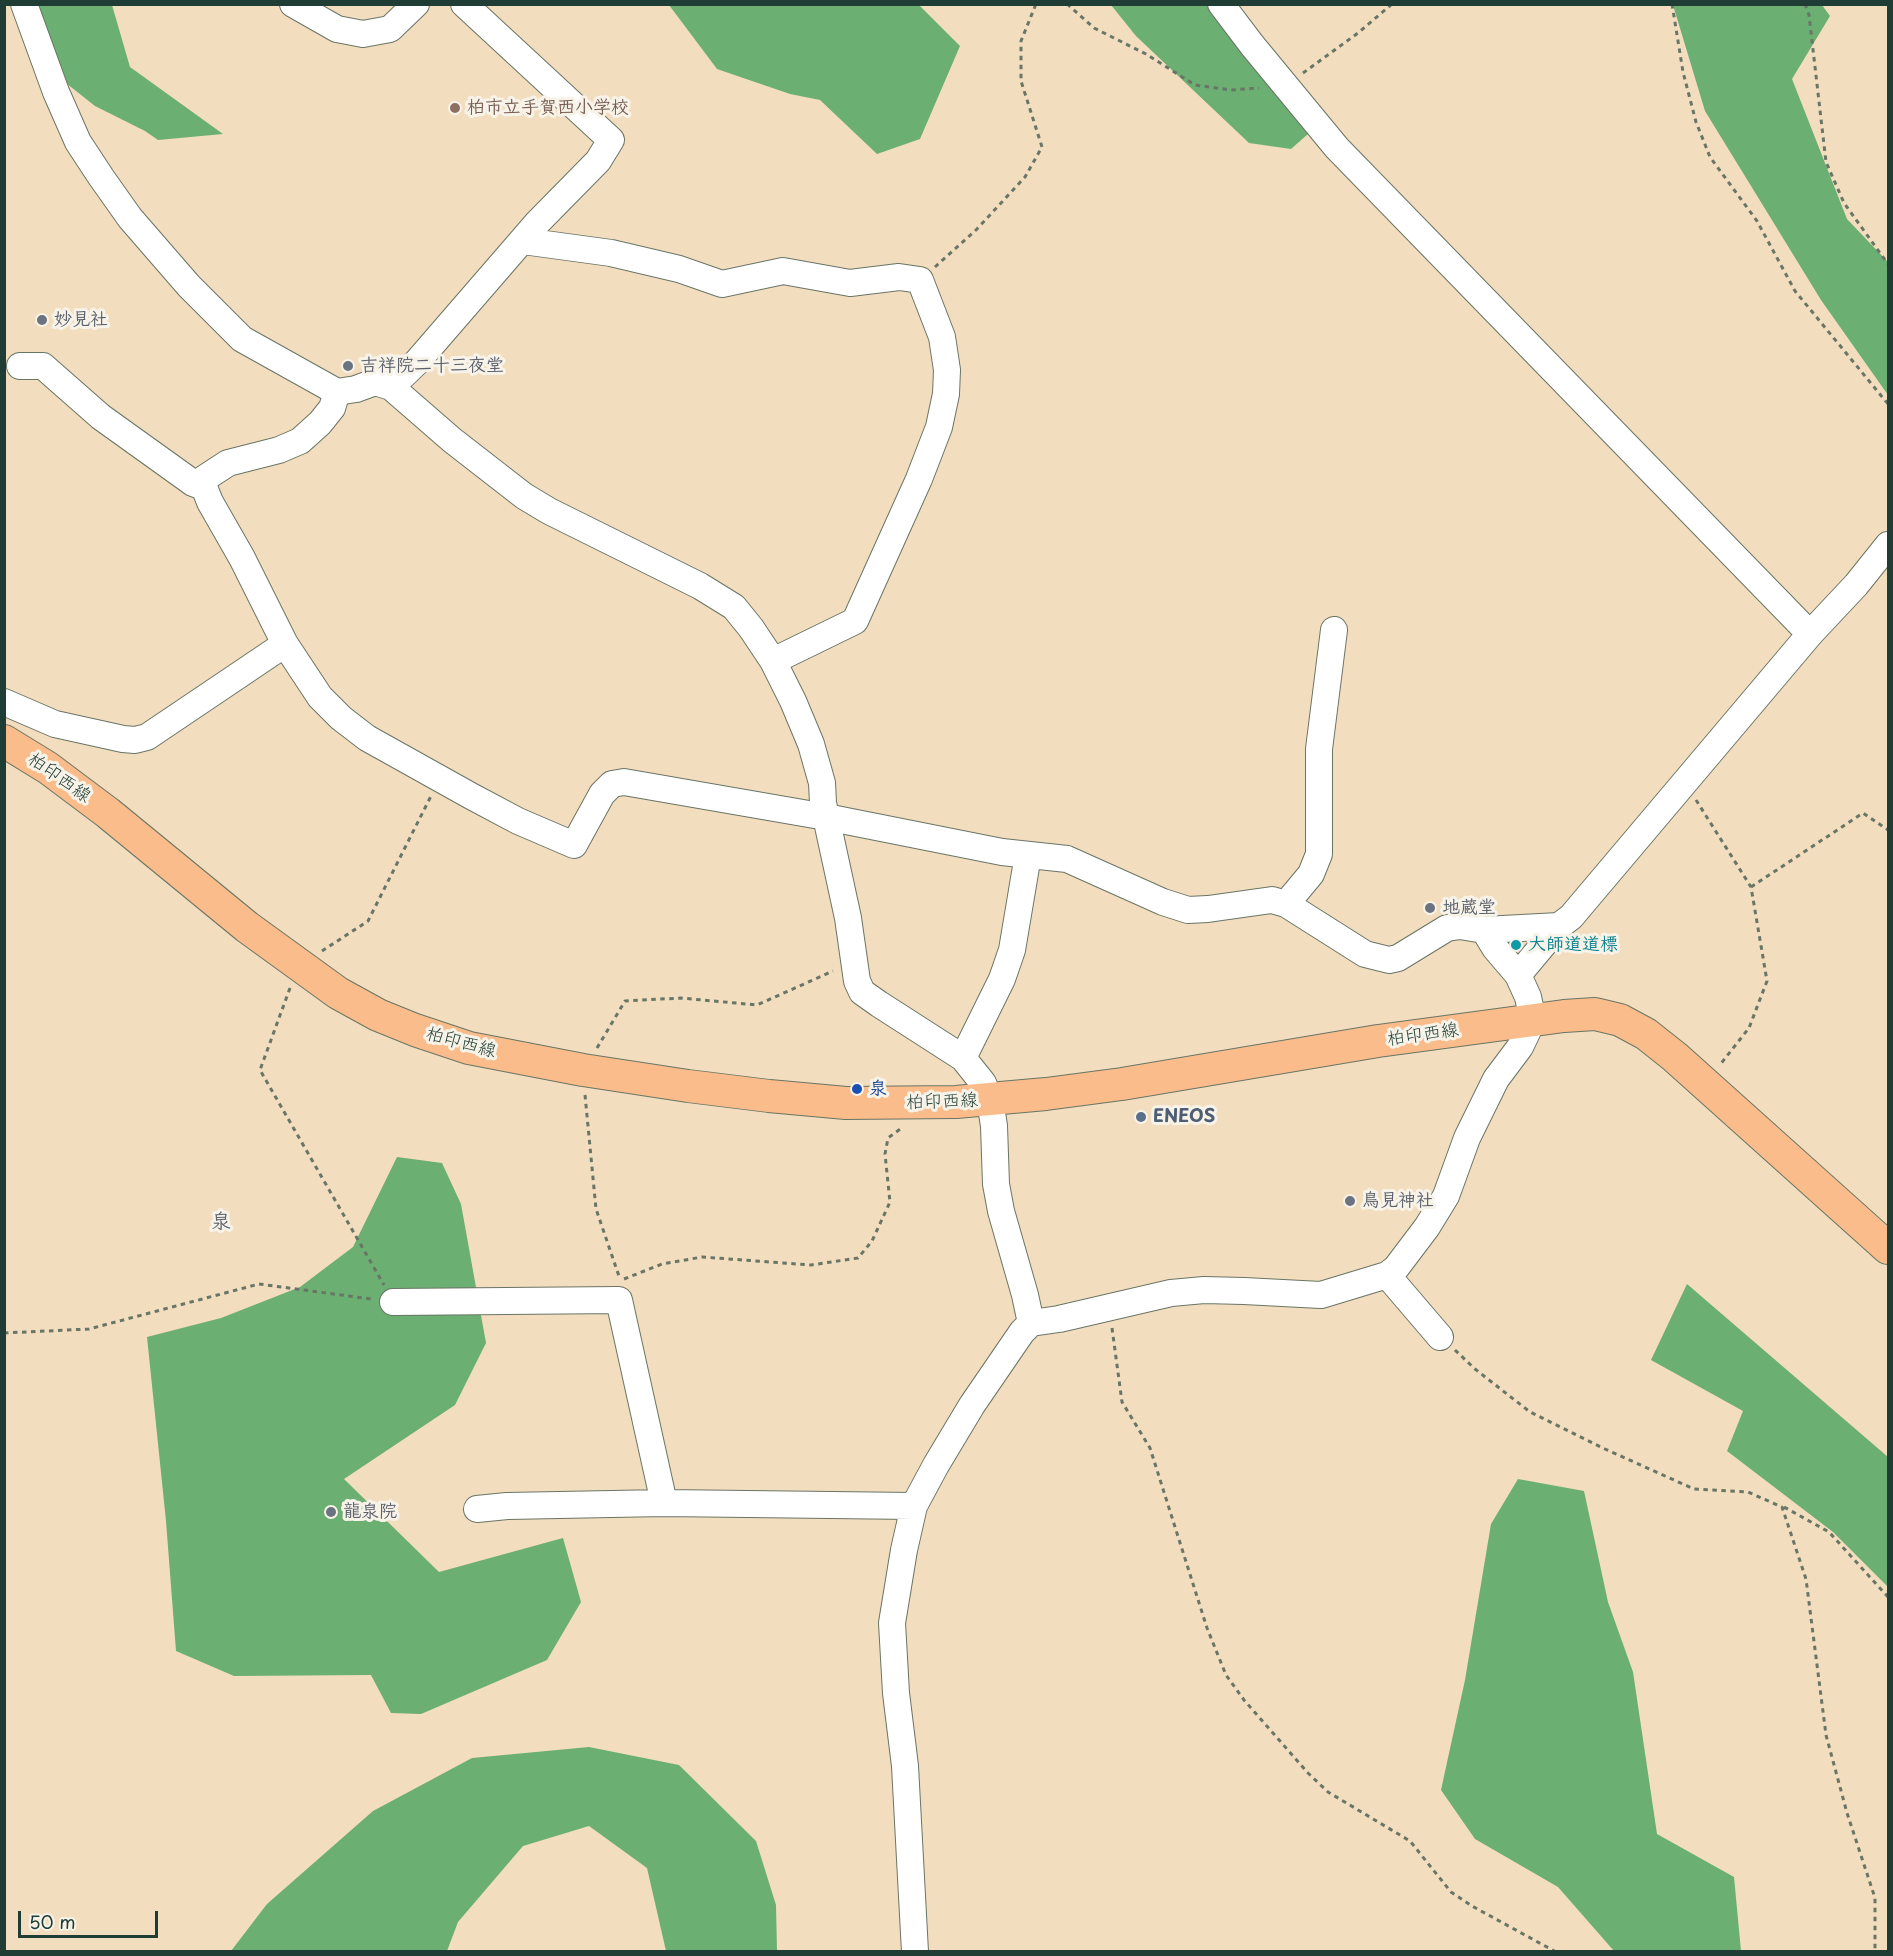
<!DOCTYPE html>
<html>
<head>
<meta charset="utf-8">
<style>
	body { margin:0 }
	#map { position:relative; width:1893px; height:1956px; overflow:hidden; background:#f3ddbf; font-family:"Playpen Sans",sans-serif }
	canvas { display:block }
	.frame { position:absolute; inset:0; border:6px solid #1f3d34; pointer-events:none }
	.scale { position:absolute; left:18px; top:1911px; width:140px; height:27px; box-sizing:border-box; border:3px solid #1f3d34; border-top:0; padding-left:8px; font-size:18px; line-height:21px; white-space:nowrap; color:#1f3d34; -webkit-text-stroke:4px #f7f3e8; paint-order:stroke }
</style>
</head>
<body>
<div id="map">
<canvas width="1893" height="1956"></canvas>
<div class="frame"></div>
<div class="scale">50 m</div>
</div>
<script>
const g = document.querySelector('canvas').getContext('2d');
g.lineJoin = 'round';
function fillPath(path, color) {
  g.fillStyle = color;
  g.fill(path, 'evenodd');
}
function toPath(rows) {
  const path = new Path2D();
  for (const r of rows) {
    path.moveTo(r[0], r[1]);
    for (let i = 2; i < r.length; i += 2) path.lineTo(r[i], r[i + 1]);
  }
  return path;
}
function stroke(path, color, width, dash) {
  g.strokeStyle = color;
  g.lineWidth = width;
  g.lineCap = dash ? 'butt' : 'round';
  g.setLineDash(dash || []);
  g.stroke(path);
}
function label(font, color, halo, rows, align = 'center') {
  g.font = font + ' "Playpen Sans","Klee One",sans-serif';
  g.lineWidth = 6;
  g.setLineDash([]);
  g.textBaseline = 'middle';
  g.strokeStyle = halo;
  g.fillStyle = color;
  for (const [text, x, y, turn = 0] of rows) {
    g.save();
    g.translate(x, y);
    g.rotate((+turn || 0) * Math.PI / 180);
    g.textAlign = isNaN(turn) ? turn : align;
    if (halo) g.strokeText(text, 0, 0);
    g.fillText(text, 0, 0);
    g.restore();
  }
}
fillPath(toPath([
	[35,5,112,5,130,67,223,134,158,140,145,131,95,106,52,72],
	[669,5,919,5,960,46,920,139,877,154,820,100,790,94,717,69],
	[1111,5,1211,5,1306,96,1308,134,1291,149,1249,143,1136,36],
	[1673,5,1822,5,1830,16,1792,79,1847,219,1888,262,1888,395,1821,300,1705,111],
	[397,1157,442,1163,461,1204,486,1343,455,1405,344,1479,439,1572,563,1538,581,1602,547,1660,421,1714,391,1713,371,1675,234,1676,176,1651,166,1521,147,1337,221,1318,300,1287,353,1247],
	[1687,1284,1888,1457,1888,1587,1833,1532,1727,1451,1743,1411,1651,1360],
	[1518,1479,1584,1491,1608,1602,1633,1672,1657,1834,1734,1877,1741,1951,1614,1951,1558,1887,1475,1839,1441,1790,1465,1680,1491,1524],
	[589,1747,679,1765,756,1841,776,1905,777,1951,666,1951,647,1868,589,1826,523,1846,458,1922,447,1951,231,1951,267,1904,373,1811,472,1758]
]), '#6baf72');
const minor = toPath([
	[24,4,56,92,78,142,101,177,130,218,189,286,242,339,337,392,356,389,375,382,391,387,452,440,524,496,549,511,700,586,734,607,751,628,773,661,793,701,811,744,822,783,823,803,848,918,857,981,862,992,879,1004,963,1058,983,1083,990,1100,994,1126,996,1184,1001,1211,1025,1295,1031,1323,1022,1332,972,1405,936,1465,914,1506,904,1550,892,1623,896,1693,905,1766,915,1952],
	[293,4,337,29,363,34,390,29,416,4],
	[1221,4,1252,45,1337,148,1810,634],
	[523,241,611,253,679,269,722,284,783,271,850,283,899,277,920,280,942,337,947,370,946,394,939,427,919,479,855,621,773,661],
	[20,366,43,366,101,417,193,483,204,487,210,502,242,558,285,644,320,697,341,718,367,738,471,796,518,821,574,845,602,794,612,784,624,782,826,817,1002,852,1067,859,1163,902,1188,910,1208,909,1272,900,1286,904,1365,954,1389,960,1398,958,1447,928,1460,926,1484,930,1559,926],
	[391,387,416,363,538,222,598,161,611,140,464,4],
	[204,487,205,478,228,463,279,450,300,441,320,423,332,408,337,392],
	[4,702,55,724,123,739,135,740,147,737,285,644],
	[1286,904,1311,874,1319,854,1319,749,1334,630],
	[1518,975,1559,926,1571,917,1810,634,1856,585,1888,545],
	[963,1058,1002,979,1012,950,1028,855],
	[1387,1275,1440,1337],
	[393,1302,619,1300,664,1503,914,1506],
	[1031,1323,1059,1319,1171,1293,1204,1290,1244,1291,1321,1295,1387,1275,1396,1268,1427,1227,1446,1196,1467,1138,1496,1079,1520,1047,1533,1020,1528,997,1518,975,1495,948,1484,930],
	[477,1509,507,1506,664,1503]
]);
const major = toPath([
	[4,741,48,768,108,813,247,927,338,993,378,1015,415,1030,469,1048,583,1070,688,1086,769,1096,846,1103,956,1102,1046,1094,1122,1084,1378,1041,1564,1016,1595,1014,1620,1020,1646,1034,1675,1057,1888,1248]
]);
stroke(minor, '#697565', 28);
stroke(major, '#697565', 34);
stroke(toPath([
	[1067,4,1094,28,1146,54,1195,85,1231,90,1259,88],
	[1672,4,1683,72,1696,122,1710,157,1757,221,1795,291,1888,404],
	[1805,4,1809,15,1826,162,1844,203,1888,264],
	[1303,73,1358,33,1392,4],
	[935,267,977,229,1025,177,1042,147,1021,81,1021,41,1036,4],
	[1696,800,1751,887,1767,981,1749,1028,1719,1066],
	[1751,887,1863,813,1888,830],
	[322,951,368,921,431,796],
	[290,988,260,1070,384,1285],
	[597,1048,625,1001,681,998,757,1005,833,971],
	[585,1095,596,1209,620,1279],
	[624,1279,662,1264,702,1257,811,1265,858,1258,872,1241,890,1202,885,1154,888,1138,903,1127],
	[1112,1328,1122,1402,1150,1448,1207,1628,1226,1675,1244,1700,1308,1773,1328,1792,1410,1841,1451,1892,1472,1906,1556,1952],
	[4,1333,89,1329,259,1284,371,1299],
	[1455,1350,1475,1369,1530,1412,1605,1449,1694,1489,1748,1492,1782,1507,1806,1579,1826,1735,1847,1813,1875,1898,1875,1952],
	[1784,1507,1829,1532,1888,1597]
]), '#697565', 3, [4.5, 4.5]);
stroke(minor, '#fff', 26);
stroke(major, '#f9bc8a', 32);
for (const [x, y, r, color] of [
	[455,108,6,"#8d6e63"],
	[42,320,6,"#6b7280"],
	[348,366,6,"#6b7280"],
	[1430,908,6,"#6b7280"],
	[1516,945,6,"#0f9aa8"],
	[857,1089,6,"#1a4fb4"],
	[1141,1117,6,"#5c6f8a"],
	[1350,1201,6,"#6b7280"],
	[331,1512,6,"#6b7280"]
]) {
  const dot = new Path2D();
  dot.arc(x, y, r, 0, 2 * Math.PI);
  g.fillStyle = color;
  g.fill(dot);
  stroke(dot, '#f7f3e8', 2);
}
label('bold 18px', '#785e54', '#f7f3e8', [
	["柏市立手賀西小学校",467,108]
], 'left');
label('bold 18px', '#5b616d', '#f7f3e8', [
	["妙見社",54,320],
	["吉祥院二十三夜堂",360,366],
	["地蔵堂",1442,908],
	["鳥見神社",1362,1201],
	["龍泉院",343,1512]
], 'left');
label('18px', '#1f3d34', '#f7f3e8', [
	["柏印西線",59,778,35],
	["柏印西線",1423,1035,-8],
	["柏印西線",461,1043,15],
	["柏印西線",942,1102,-2]
]);
label('bold 18px', '#0d838f', '#f7f3e8', [
	["大師道道標",1528,945]
], 'left');
label('bold 18px', '#164399', '#f7f3e8', [
	["泉",869,1089]
], 'left');
label('bold 18px', '#4e5e75', '#f7f3e8', [
	["ENEOS",1153,1117]
], 'left');
label('bold 20px', '#5c646e', '#f7f3e8', [
	["泉",221,1222]
]);
</script>
</body>
</html>
